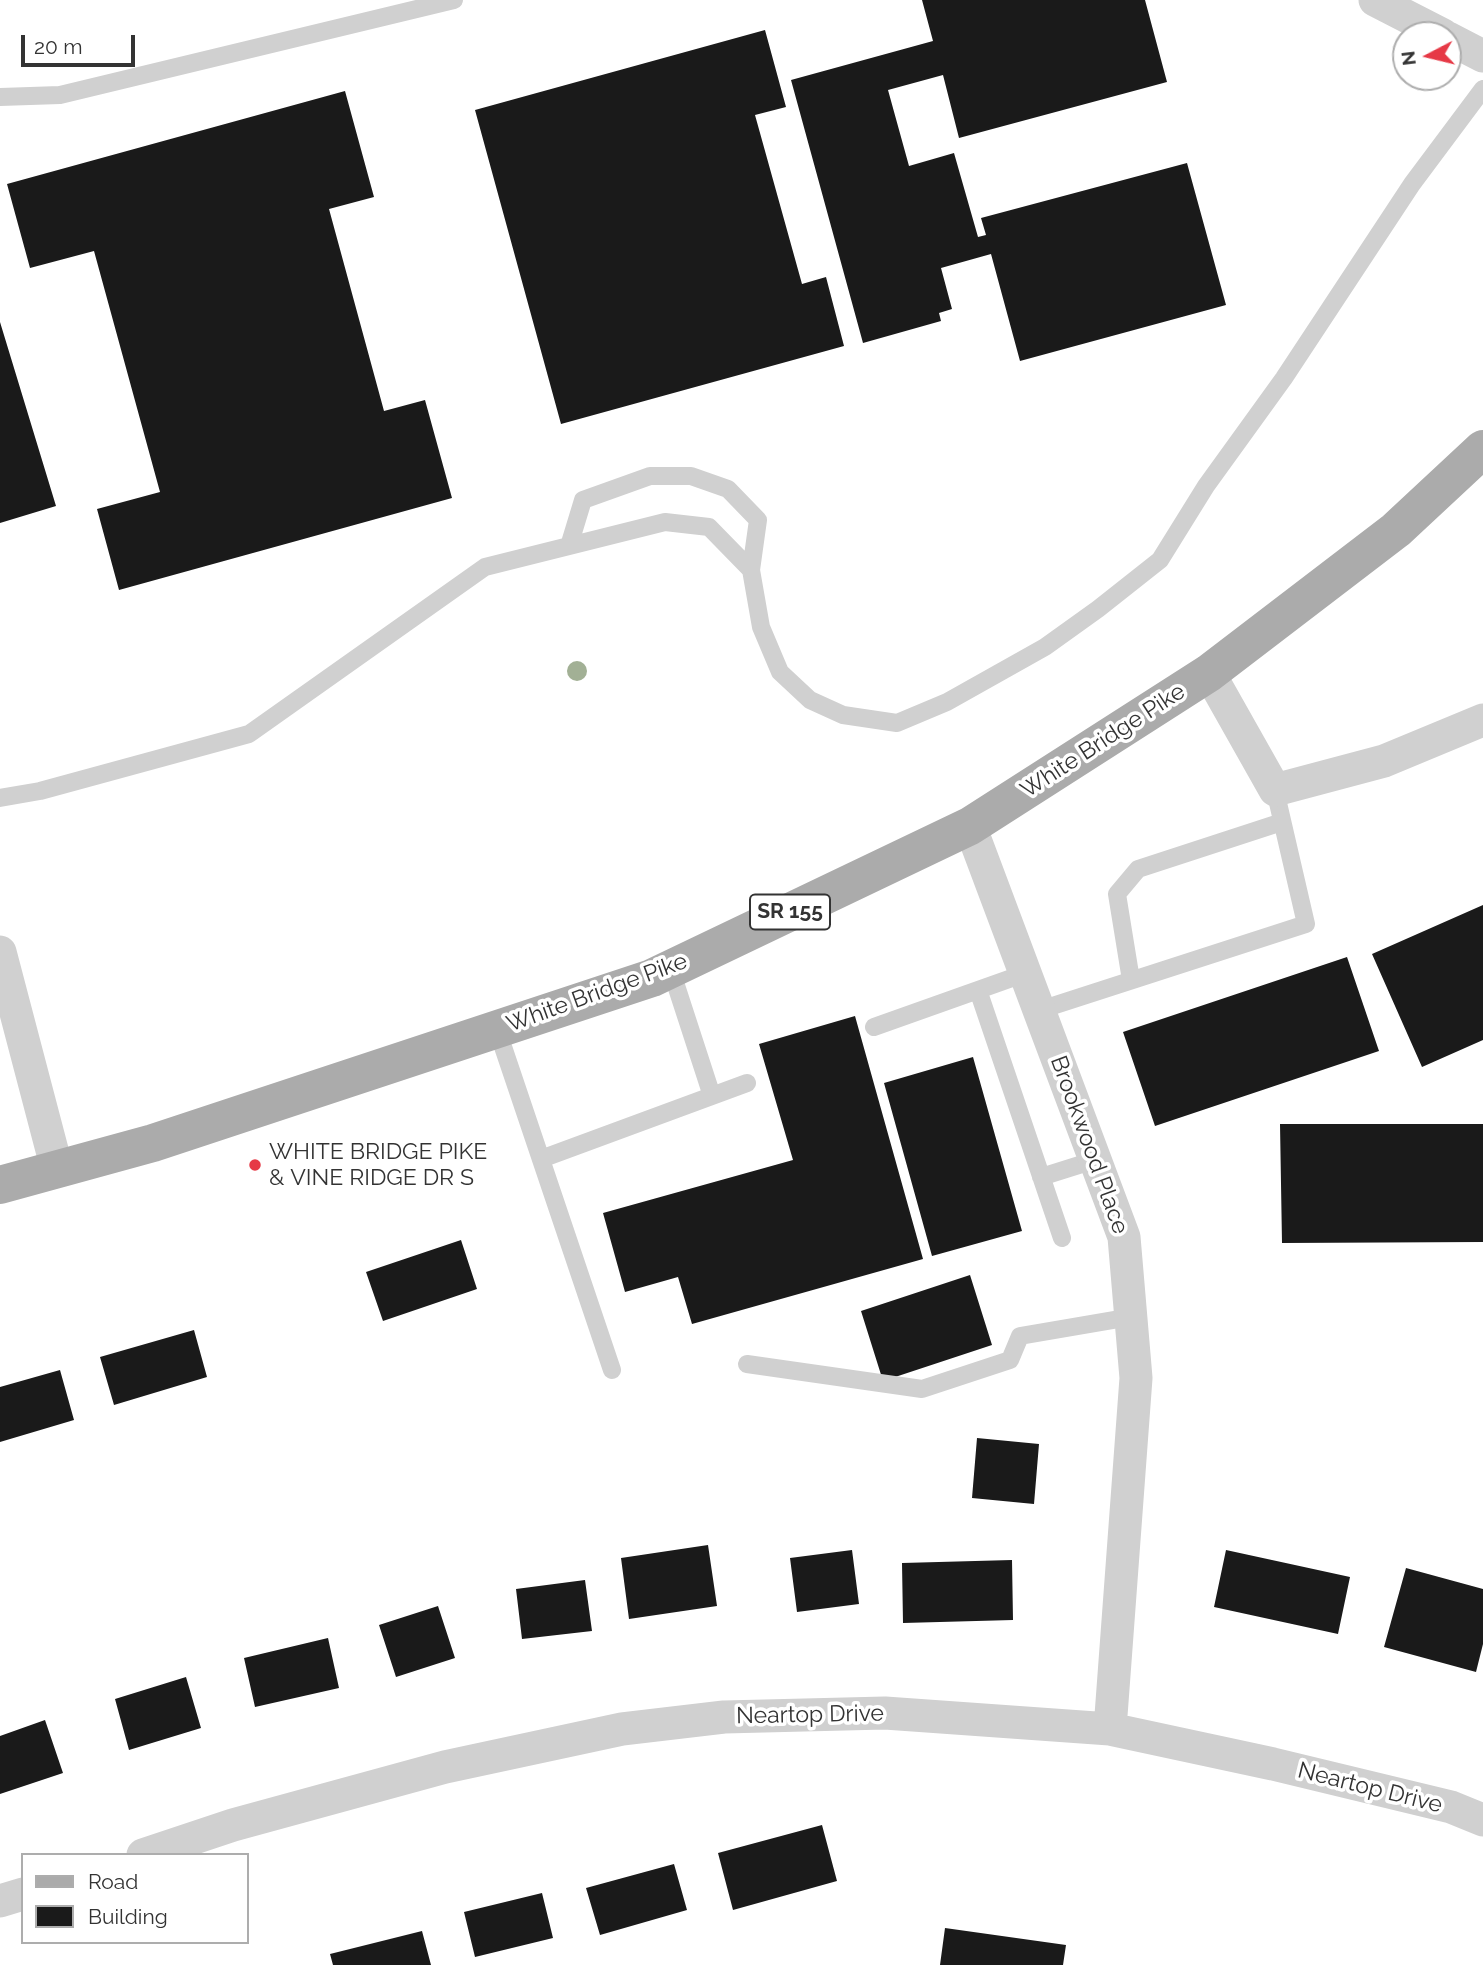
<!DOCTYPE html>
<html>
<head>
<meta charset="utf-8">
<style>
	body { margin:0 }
	#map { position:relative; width:1483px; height:1965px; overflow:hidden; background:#fff; font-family:Raleway,sans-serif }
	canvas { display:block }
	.legend { position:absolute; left:21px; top:1853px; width:228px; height:91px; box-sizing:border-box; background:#fff; border:2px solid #adadad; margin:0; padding:9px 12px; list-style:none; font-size:21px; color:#333 }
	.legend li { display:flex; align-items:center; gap:14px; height:35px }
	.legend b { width:35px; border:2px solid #adadad }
	.north { position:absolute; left:1392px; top:21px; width:70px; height:70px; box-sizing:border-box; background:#fff; border:2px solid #adadad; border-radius:50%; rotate:263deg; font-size:19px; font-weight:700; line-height:28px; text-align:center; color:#333 }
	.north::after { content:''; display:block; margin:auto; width:24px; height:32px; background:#e63946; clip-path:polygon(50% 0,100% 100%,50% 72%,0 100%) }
	.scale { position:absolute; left:21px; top:35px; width:114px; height:32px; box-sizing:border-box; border:4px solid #333; border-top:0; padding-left:9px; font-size:21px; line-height:24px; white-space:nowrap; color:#333; -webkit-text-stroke:5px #fff; paint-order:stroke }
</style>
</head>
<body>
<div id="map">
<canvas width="1483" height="1965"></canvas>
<ul class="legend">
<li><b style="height:9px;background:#ababab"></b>Road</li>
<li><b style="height:19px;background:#1a1a1a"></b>Building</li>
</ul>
<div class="north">N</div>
<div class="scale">20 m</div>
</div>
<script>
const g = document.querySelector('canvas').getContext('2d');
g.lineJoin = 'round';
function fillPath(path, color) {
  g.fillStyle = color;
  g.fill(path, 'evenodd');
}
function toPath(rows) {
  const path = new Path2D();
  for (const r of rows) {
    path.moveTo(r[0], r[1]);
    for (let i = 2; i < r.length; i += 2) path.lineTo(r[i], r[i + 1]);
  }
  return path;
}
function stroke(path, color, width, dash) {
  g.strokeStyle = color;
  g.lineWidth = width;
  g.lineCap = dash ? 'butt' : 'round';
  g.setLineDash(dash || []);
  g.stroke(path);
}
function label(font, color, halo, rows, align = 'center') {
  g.font = font + ' Raleway,sans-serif';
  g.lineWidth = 7;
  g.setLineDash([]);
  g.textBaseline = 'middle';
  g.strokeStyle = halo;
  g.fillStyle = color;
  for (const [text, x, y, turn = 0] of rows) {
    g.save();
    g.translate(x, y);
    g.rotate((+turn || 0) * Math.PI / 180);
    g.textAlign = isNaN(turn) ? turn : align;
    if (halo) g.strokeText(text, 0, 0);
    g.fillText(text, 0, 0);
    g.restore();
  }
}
fillPath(toPath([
	[922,0,1145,0,1167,82,959,138,943,75,888,90,909,166,954,153,978,237,986,235,981,218,1187,163,1226,305,1020,361,991,254,941,268,952,309,939,313,941,321,863,343,791,80,933,41],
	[765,30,786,107,755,115,802,284,826,277,844,346,561,424,475,110],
	[345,91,374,197,329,209,384,411,425,400,452,498,119,590,97,509,160,492,94,251,30,268,7,184],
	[0,322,56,506,0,523],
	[1483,905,1483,1040,1422,1067,1372,954],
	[1347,957,1379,1051,1155,1126,1123,1032],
	[855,1016,923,1259,692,1324,678,1277,625,1292,603,1213,793,1160,759,1044],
	[973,1057,1022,1231,932,1256,884,1083],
	[1280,1124,1483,1124,1483,1242,1282,1243],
	[461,1240,477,1289,383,1321,366,1272],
	[970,1275,992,1345,883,1381,861,1311],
	[194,1330,207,1377,114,1405,100,1357],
	[60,1370,74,1420,0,1442,0,1387],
	[977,1438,1039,1444,1034,1504,972,1498],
	[708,1545,717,1606,629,1619,621,1558],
	[852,1550,859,1604,797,1612,790,1558],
	[1226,1550,1350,1577,1338,1634,1214,1607],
	[1012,1560,1013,1620,903,1623,902,1563],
	[1406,1568,1483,1589,1483,1644,1476,1672,1384,1647],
	[585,1580,592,1631,522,1639,516,1589],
	[438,1606,455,1658,396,1677,379,1625],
	[328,1638,339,1688,255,1707,244,1658],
	[186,1677,201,1728,129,1750,115,1699],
	[45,1720,63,1773,0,1794,0,1736],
	[822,1825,837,1881,733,1910,718,1853],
	[674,1864,687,1910,600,1935,586,1888],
	[542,1893,553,1938,475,1957,464,1912],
	[945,1928,1066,1945,1063,1965,940,1965],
	[422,1931,431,1965,333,1965,330,1954]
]), '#1a1a1a');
stroke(toPath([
	[0,97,60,95,454,0],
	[569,546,583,500,650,476,691,476,728,489,758,520,751,570],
	[0,798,40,791,249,734,485,567,665,522,709,527,751,570,761,627,780,672,810,700,843,715,897,723,947,702,1045,647,1098,609,1160,560,1206,486,1284,378,1412,184,1483,89],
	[671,970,712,1096],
	[1131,980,1117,894,1138,869,1282,822],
	[978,990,1062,1238],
	[1040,1010,1306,924,1275,790],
	[874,1027,1026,973],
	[497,1029,612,1370],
	[541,1159,747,1083],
	[1041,1177,1095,1160],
	[747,1364,922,1389,1010,1360,1020,1336,1131,1317]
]), '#d0d0d0', 18);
stroke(toPath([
	[1375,0,1443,35],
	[1448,38,1483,56],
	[1209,673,1275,790,1384,761,1483,720],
	[970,826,1124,1237,1136,1378,1110,1729],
	[0,952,57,1169],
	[143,1855,233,1825,445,1767,622,1729,724,1717,885,1713,1110,1729,1273,1764,1451,1807,1483,1820],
	[0,1901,23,1894]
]), '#d0d0d0', 33);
stroke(toPath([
	[0,1185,153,1143,652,978,970,826,1209,673,1396,530,1483,449]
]), '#ababab', 38);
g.fillStyle = '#a2b095';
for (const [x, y] of [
	[577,671]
]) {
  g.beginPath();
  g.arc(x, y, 10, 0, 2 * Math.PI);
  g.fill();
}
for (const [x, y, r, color] of [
	[255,1165,7,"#e63946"]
]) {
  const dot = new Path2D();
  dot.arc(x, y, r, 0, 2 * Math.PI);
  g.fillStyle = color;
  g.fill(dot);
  stroke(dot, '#fff', 2.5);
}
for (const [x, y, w] of [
	[790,912,80]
]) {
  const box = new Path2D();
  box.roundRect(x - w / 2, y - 17.5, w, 35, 5);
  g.fillStyle = '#fff';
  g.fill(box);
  stroke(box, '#333', 2);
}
label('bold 21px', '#333', null, [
	["SR 155",790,912]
]);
label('23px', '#333', '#fff', [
	["White Bridge Pike",1103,741,-33],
	["White Bridge Pike",597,993,-20],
	["Brookwood Place",1089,1145,70],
	["Neartop Drive",810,1715,-1],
	["Neartop Drive",1370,1788,14]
]);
label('23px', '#333', '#fff', [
	["WHITE BRIDGE PIKE",269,1152],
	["& VINE RIDGE DR S",269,1178]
], 'left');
</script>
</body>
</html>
